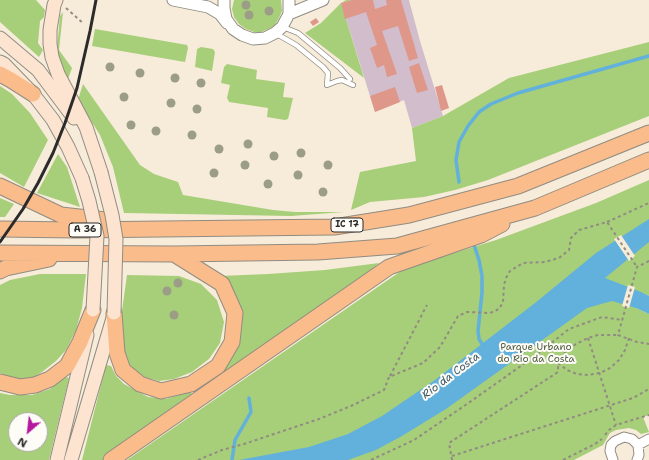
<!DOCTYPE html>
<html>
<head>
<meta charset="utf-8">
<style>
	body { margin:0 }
	#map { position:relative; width:649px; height:460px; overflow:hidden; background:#f7ecda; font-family:"Shantell Sans",sans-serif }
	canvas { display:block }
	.north { position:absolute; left:8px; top:412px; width:40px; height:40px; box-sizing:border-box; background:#fdfcf7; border:1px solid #a9a8a5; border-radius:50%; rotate:208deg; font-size:11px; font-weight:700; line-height:16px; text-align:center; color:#2b2b2b }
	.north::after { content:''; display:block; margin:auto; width:14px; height:18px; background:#b5179e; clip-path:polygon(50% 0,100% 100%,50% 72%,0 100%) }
</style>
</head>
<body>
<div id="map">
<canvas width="649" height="460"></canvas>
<div class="north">N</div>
</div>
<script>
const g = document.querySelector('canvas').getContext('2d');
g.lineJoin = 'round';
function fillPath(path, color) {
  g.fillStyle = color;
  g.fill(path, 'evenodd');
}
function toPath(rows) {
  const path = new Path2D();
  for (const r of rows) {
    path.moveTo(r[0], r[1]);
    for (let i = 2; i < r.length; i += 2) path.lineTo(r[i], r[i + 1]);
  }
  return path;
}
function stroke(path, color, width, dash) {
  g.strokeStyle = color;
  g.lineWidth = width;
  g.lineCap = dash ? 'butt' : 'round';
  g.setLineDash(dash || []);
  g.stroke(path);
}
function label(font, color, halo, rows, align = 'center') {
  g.font = font + ' "Shantell Sans",sans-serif';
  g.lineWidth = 4;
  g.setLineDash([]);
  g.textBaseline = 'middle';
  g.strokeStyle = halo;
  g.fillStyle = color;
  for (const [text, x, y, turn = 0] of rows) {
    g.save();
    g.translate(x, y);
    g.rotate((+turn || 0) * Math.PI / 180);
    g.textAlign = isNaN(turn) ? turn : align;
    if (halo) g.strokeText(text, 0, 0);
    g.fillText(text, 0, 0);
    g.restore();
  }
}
fillPath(toPath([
	[352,0,409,0,420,41,443,116,412,128,404,100,375,112,341,3]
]), '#d1bdcb');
fillPath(toPath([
	[0,0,36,0,45,10,44,17,40,21,38,43,43,50,39,57,0,22],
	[234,0,281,0,282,11,279,18,275,25,269,29,261,32,254,32,246,29,239,24,234,17,232,9],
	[346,0,352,0,341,3,364,78,305,33,321,23,341,3],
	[63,12,59,50,72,68,68,79,56,59,60,16],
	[95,29,187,45,188,48,185,62,92,46],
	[649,42,649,116,488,180,455,190,424,197,370,202,351,210,360,172,416,161,412,128,443,116,509,78],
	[201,47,213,49,215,52,212,71,195,67,197,49],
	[227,64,257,70,256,79,285,83,283,97,293,98,288,119,285,120,267,117,268,108,229,102,227,98,230,85,221,83,224,67],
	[83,84,140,165,154,174,178,182,183,195,273,210,295,212,344,212,291,216,124,213,113,167,100,135,78,100],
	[0,86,12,94,30,113,48,140,24,187,0,173],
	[58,154,67,167,80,207,37,193],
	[649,180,649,296,642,293,636,308,649,314,649,415,643,417,649,432,641,434,636,430,629,428,616,430,610,433,603,445,574,460,127,460,401,271,425,262,496,240,596,203],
	[0,198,14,204,5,217,0,217],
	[379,263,367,274,216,379,214,375,235,348,219,276,268,274,325,270],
	[40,274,86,274,82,308,76,330,66,350,56,361,42,372,34,377,16,379,0,373,0,285,10,280],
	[127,275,179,276,201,284,217,300,224,322,220,343,209,359,192,372,174,379,159,381,145,377,134,370,125,359,119,332],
	[106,365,111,366,116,376,124,384,148,397,166,399,190,392,192,394,139,431,103,460,82,460],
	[65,377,69,378,49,460,0,460,0,393,10,395,32,395,50,389],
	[16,420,40,420,40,444,16,444]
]), '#a7ce79');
fillPath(toPath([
	[649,219,649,242,605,278,641,292,649,296,649,314,636,308,612,301,587,308,446,409,402,436,376,450,348,460,239,460,309,447,348,434,382,416,435,380,535,303,596,253]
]), '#62b1dc');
fillPath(toPath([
	[621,235,635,256,629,261,614,239],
	[628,285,635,287,629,308,622,306]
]), '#f7ecda');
stroke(toPath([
	[459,182,456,160,459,142,468,126,479,112,491,104,518,93,649,56],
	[473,242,479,260,482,276,482,293,478,331,479,339,484,347],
	[232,460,235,440,251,412,249,398]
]), '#62b1dc', 3.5);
fillPath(toPath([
	[352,0,373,0,375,9,387,5,386,0,401,0,418,58,409,61,398,26,382,31,397,74,387,77,384,65,377,68,370,48,377,45,366,12,345,19,341,3],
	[316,18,319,22,313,26,310,22],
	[419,63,428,90,417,93,409,67],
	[442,85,449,108,441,111,435,87],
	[395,87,400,102,375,112,370,96]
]), '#df978a');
const service = toPath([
	[283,27,298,33,340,68,350,79],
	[275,33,296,45,323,67,328,73,327,85,337,81,342,80,353,85]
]);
const minor = toPath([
	[638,445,649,439],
	[613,460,610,451,611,445,615,441,624,437,632,439,638,445,639,455,637,460]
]);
const tertiary = toPath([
	[173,0,208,7,220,14,227,23],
	[224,0,224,8,226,19,233,29,242,35,253,39,265,38,275,33,282,27,289,14,289,0],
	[289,14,323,0]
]);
const secondary = toPath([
	[56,0,54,5,50,30,50,44,52,57,58,74,86,127,101,172],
	[0,38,38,70,74,118],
	[0,62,4,64,33,94,53,120,68,147,82,178],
	[57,460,87,335],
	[71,460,113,318]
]);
const trunk = toPath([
	[0,74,11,80,33,94],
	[0,186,61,215,106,220],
	[0,229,75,230,334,227,409,215,518,186,649,133],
	[0,253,174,254,318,252,397,246,535,208,649,160],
	[0,271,6,268,49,259],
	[114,313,117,353,123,370,140,384,161,391,191,384,218,366,232,342,235,313,222,284,174,254],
	[0,382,20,387,35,385,50,379,67,366,80,342,93,310],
	[111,460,389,267,481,235,502,224]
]);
stroke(service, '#918c82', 6);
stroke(minor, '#918c82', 11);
stroke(tertiary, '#918c82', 13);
stroke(secondary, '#918c82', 15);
stroke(trunk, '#918c82', 17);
stroke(toPath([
	[66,8,83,23],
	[607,222,649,203],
	[649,261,637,267,618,335,637,342,649,344],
	[588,338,616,425],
	[558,363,567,370,577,374,588,375,600,373,610,368,619,360,625,350,629,338],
	[390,376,427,305],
	[605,435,609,430,616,425,649,415],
	[452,456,633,398,649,389],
	[198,460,222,450,244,444,319,419,351,406,384,390,389,377,423,363,440,347,458,316,467,312,490,313,499,309,503,302,504,285,506,278,510,271,523,263,545,262,559,258,569,250,571,238,579,230,607,222,637,267],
	[371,460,414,440,467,404,535,356,569,329,602,317,622,320],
	[452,460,449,443,558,372,558,363,565,352,576,344,588,338,598,335,618,335],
	[563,460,595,444,602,439]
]), '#918c82', 2, [3, 3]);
stroke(service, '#fff', 4.5);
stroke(minor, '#fff', 9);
stroke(tertiary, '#fff', 11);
stroke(secondary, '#fde4d0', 13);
stroke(trunk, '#f9bc8a', 15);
stroke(toPath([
	[0,242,23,209,38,183,53,153,65,123,77,88,90,31,96,0]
]), '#2b2b2b', 3);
const secondaryBridge = toPath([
	[101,172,112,215,116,239,114,313],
	[82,178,89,201,97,236,93,310]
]);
stroke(secondaryBridge, '#918c82', 15, []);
stroke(secondaryBridge, '#fde4d0', 13);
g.fillStyle = '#9b9d86';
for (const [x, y] of [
	[246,5],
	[269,11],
	[249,15],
	[110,67],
	[140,73],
	[175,78],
	[201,83],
	[124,97],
	[171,103],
	[197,109],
	[131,125],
	[156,131],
	[192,135],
	[248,144],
	[219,149],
	[301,153],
	[274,156],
	[245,165],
	[328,165],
	[214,173],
	[298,175],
	[268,184],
	[323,192],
	[178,283],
	[167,291],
	[174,315]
]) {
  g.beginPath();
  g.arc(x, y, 4.5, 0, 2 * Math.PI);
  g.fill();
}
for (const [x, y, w] of [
	[347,225,32],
	[85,230,32]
]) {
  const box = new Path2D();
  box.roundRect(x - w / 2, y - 7, w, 14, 3);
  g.fillStyle = '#fdfcf7';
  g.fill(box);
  stroke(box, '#2b2b2b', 1);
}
label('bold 9px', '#2b2b2b', null, [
	["IC 17",347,225],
	["A 36",85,230]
]);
label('10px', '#505c42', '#fdfcf7', [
	["Parque Urbano",536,347],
	["do Rio da Costa",536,359]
]);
label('italic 11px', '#3e5a69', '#fdfcf7', [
	["Rio da Costa",451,376,-37]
]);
</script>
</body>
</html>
